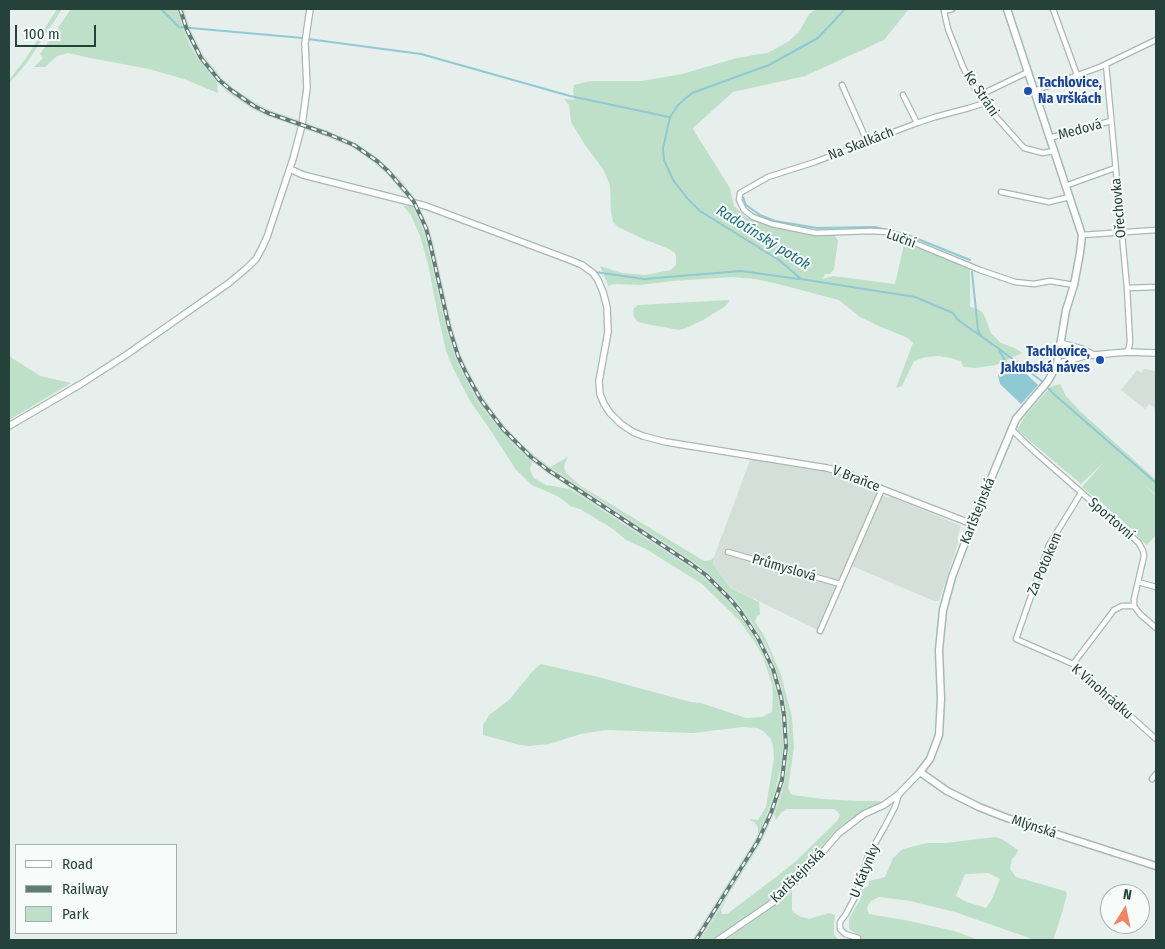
<!DOCTYPE html>
<html>
<head>
<meta charset="utf-8">
<style>
	body { margin:0 }
	#map { position:relative; width:1165px; height:949px; overflow:hidden; background:#e6efeb; font-family:"Fira Sans Condensed",sans-serif }
	canvas { display:block }
	.frame { position:absolute; inset:0; border:10px solid #24423a; pointer-events:none }
	.legend { position:absolute; left:15px; top:844px; width:162px; height:90px; box-sizing:border-box; background:#f7fbf9; border:1px solid #a3b1ad; margin:0; padding:6px 9px; list-style:none; font-size:15px; color:#24423a }
	.legend li { display:flex; align-items:center; gap:10px; height:25px }
	.legend b { width:25px; border:1px solid #a3b1ad }
	.north { position:absolute; left:1100px; top:884px; width:50px; height:50px; box-sizing:border-box; background:#f7fbf9; border:1px solid #a3b1ad; border-radius:50%; rotate:10deg; font-size:14px; font-weight:700; line-height:20px; text-align:center; color:#24423a }
	.north::after { content:''; display:block; margin:auto; width:18px; height:22px; background:#f4845f; clip-path:polygon(50% 0,100% 100%,50% 72%,0 100%) }
	.scale { position:absolute; left:15px; top:25px; width:81px; height:22px; box-sizing:border-box; border:2px solid #24423a; border-top:0; padding-left:6px; font-size:15px; line-height:18px; white-space:nowrap; color:#24423a; -webkit-text-stroke:4px #f7fbf9; paint-order:stroke }
</style>
</head>
<body>
<div id="map">
<canvas width="1165" height="949"></canvas>
<div class="frame"></div>
<ul class="legend">
<li><b style="height:6px;background:#fff"></b>Road</li>
<li><b style="height:6px;background:#5f7d75"></b>Railway</li>
<li><b style="height:14px;background:#bfe0c8"></b>Park</li>
</ul>
<div class="north">N</div>
<div class="scale">100 m</div>
</div>
<script>
const g = document.querySelector('canvas').getContext('2d');
g.lineJoin = 'round';
function fillPath(path, color) {
  g.fillStyle = color;
  g.fill(path, 'evenodd');
}
function toPath(rows) {
  const path = new Path2D();
  for (const r of rows) {
    path.moveTo(r[0], r[1]);
    for (let i = 2; i < r.length; i += 2) path.lineTo(r[i], r[i + 1]);
  }
  return path;
}
function stroke(path, color, width, dash) {
  g.strokeStyle = color;
  g.lineWidth = width;
  g.lineCap = dash ? 'butt' : 'round';
  g.setLineDash(dash || []);
  g.stroke(path);
}
function label(font, color, halo, rows, align = 'center') {
  g.font = font + ' "Fira Sans Condensed",sans-serif';
  g.lineWidth = 4;
  g.setLineDash([]);
  g.textBaseline = 'middle';
  g.strokeStyle = halo;
  g.fillStyle = color;
  for (const [text, x, y, turn = 0] of rows) {
    g.save();
    g.translate(x, y);
    g.rotate((+turn || 0) * Math.PI / 180);
    g.textAlign = isNaN(turn) ? turn : align;
    if (halo) g.strokeText(text, 0, 0);
    g.fillText(text, 0, 0);
    g.restore();
  }
}
fillPath(toPath([
	[177,9,184,9,190,29,204,56,222,78,233,88,256,103,270,110,329,131,356,143,379,159,400,179,416,200,429,227,433,242,452,326,461,355,476,386,495,414,519,442,533,454,550,467,693,561,708,573,734,598,743,609,761,636,776,668,784,696,788,714,790,746,788,762,785,781,782,794,774,814,761,843,700,940,692,940,755,840,768,812,779,779,783,746,781,715,774,683,770,670,756,640,738,613,729,602,704,578,689,567,546,472,529,459,500,431,478,402,463,375,455,357,446,328,427,244,422,229,412,206,405,195,386,173,364,155,353,148,327,137,267,116,252,109,228,93,217,82,199,60,184,31],
	[1144,369,1156,371,1156,410,1149,404,1145,409,1121,390,1137,370,1141,373],
	[752,455,827,468,882,489,820,631,732,588,713,564,714,557],
	[882,495,889,498,890,496,961,526,957,539,959,540,939,601,934,601,852,566]
]), '#d4dfda');
fillPath(toPath([
	[57,9,62,9,30,58,16,76,9,82,9,80,26,58],
	[71,9,177,9,184,31,190,45,199,60,217,82,218,93,184,79,149,69,90,58,68,53,57,56,45,67,34,67,43,58,40,54],
	[816,9,909,9,884,40,805,76,733,92,693,128,696,134,730,188,731,193,734,206,747,218,779,229,813,234,834,234,838,241,834,269,830,274,825,274,823,279,833,276,895,284,905,240,970,269,970,307,976,308,982,312,985,317,991,333,1001,343,1015,348,1022,353,996,365,975,368,963,367,961,361,950,358,939,356,926,357,914,361,902,386,896,388,913,343,908,338,881,327,860,317,839,300,778,284,755,279,732,277,673,281,640,285,616,284,610,285,609,287,600,266,622,273,645,275,671,270,676,265,676,257,675,253,669,249,641,238,618,227,613,222,611,213,610,185,603,169,585,145,571,122,569,105,564,99,574,100,573,91,574,85,590,81,642,81,682,74,737,58,767,53,775,49,789,41,799,32,809,14],
	[403,206,412,206,422,229,427,244,446,328,455,357,463,374,478,402,490,418,515,446,532,462,530,470,534,478,546,485,570,489,689,567,704,578,729,602,738,613,756,640,770,670,778,698,781,715,783,746,782,762,775,792,763,824,755,840,758,835,758,828,756,824,749,819,758,820,766,807,774,758,773,745,770,738,763,731,757,728,742,727,693,733,606,730,581,734,549,744,529,746,516,744,483,735,483,725,489,715,510,699,531,673,538,666,541,664,598,677,691,702,701,703,746,718,762,717,772,712,773,694,772,684,763,657,754,641,738,619,702,584,646,549,626,540,613,529,580,509,570,506,566,502,557,496,532,485,516,470,491,431,470,401,453,368,446,351,438,315,428,264,420,236,411,215],
	[729,300,728,303,724,307,703,320,686,328,680,330,651,325,638,322,635,319,633,314,634,308,638,305],
	[9,356,40,376,71,383,9,420],
	[1060,384,1066,396,1081,412,1156,480,1156,495,1145,485,1156,496,1156,535,1147,545,1137,536,1137,534,1095,497,1094,497,1082,487,1104,462,1081,484,1017,430,1025,416,1047,391,1052,386],
	[568,457,565,463,564,467,566,473,581,486,704,561,711,560,714,557,713,564,731,588,759,602,760,615,757,616,755,622,765,637,781,675,792,717,794,747,788,788,790,793,793,795,822,799,859,801,877,801,882,802,862,811,836,830,804,867,787,884,770,900,713,940,700,940,727,898,721,910,722,914,727,914,776,877,795,862,837,821,840,815,837,811,834,809,786,809,781,813,776,820,774,814,782,794,788,762,789,730,788,714,780,681,770,653,761,636,743,609,734,598,708,573,693,561,550,467],
	[995,837,1002,839,1018,850,1016,855,1012,859,1010,869,1016,877,1065,891,1067,894,1062,913,1053,940,1035,940,955,912,910,901,879,897,871,901,868,905,867,909,869,914,910,921,954,931,979,940,858,940,858,935,849,929,849,919,860,900,863,887,868,887,869,881,885,877,893,858,903,849,927,843,946,843],
	[988,873,1000,879,992,899,986,908,967,902,956,896,965,874],
	[792,890,792,911,799,916,809,919,829,913,835,915,834,924,834,934,838,940,725,940,774,906]
]), '#bfe0c8');
fillPath(toPath([
	[1011,362,1016,364,1038,385,1021,404,1000,384,998,375]
]), '#8ec9d4');
stroke(toPath([
	[161,9,179,27,303,38],
	[845,9,818,38,769,65,692,93,678,105,670,117,663,148,664,160,673,180,687,198,700,211,779,260,801,279,915,297,953,313,958,320,998,348,1043,382],
	[308,39,421,54,570,96,669,117],
	[743,197,746,205,760,215,775,221,817,228,875,227,908,235,970,260],
	[595,272,644,279,741,271,799,279],
	[972,272,978,330,981,336],
	[999,350,1008,365],
	[1046,386,1056,396,1156,483]
]), '#8ec9d4', 2);
const minor = toPath([
	[952,9,944,11,948,29,963,67,971,82,990,110,1024,148,1043,153,1054,151],
	[1053,9,1077,75],
	[1106,64,1127,288,1130,342,1128,352],
	[842,85,867,141],
	[1034,91,1100,67,1156,40],
	[903,95,917,123],
	[980,95,1028,72],
	[985,103,969,108,935,117,917,123,815,162,768,177,740,193,739,200,744,210,753,217,772,224,816,233,871,231,888,232,980,270,1015,282,1034,284,1050,281,1074,285],
	[1049,138,1111,121],
	[1065,186,1115,168],
	[1001,192,1049,202,1069,197],
	[1082,235,1156,230],
	[1127,288,1156,287],
	[1011,429,1034,451,1139,543,1143,551,1144,556,1134,599,1134,606,1140,614,1156,628],
	[1081,493,1049,545,1016,639,1073,664,1156,739],
	[728,552,840,584],
	[1138,582,1156,587],
	[820,631,882,489],
	[1073,664,1114,610,1122,606,1134,606],
	[1152,779,1156,774],
	[858,938,845,934,840,929,840,922,846,914,856,895,868,856,884,828,895,807,899,794]
]);
const tertiary = toPath([
	[290,169,303,175,426,206,570,260,582,265,593,273,598,280,603,292,607,307,608,332,599,381,600,394,604,404,610,413,621,424,633,432,643,436,666,442,827,468,849,474,882,489,972,524],
	[1060,343,1082,349,1094,355],
	[1057,364,1084,356,1115,353,1128,352,1156,353],
	[9,426,81,384,126,355,229,283,248,267,256,259,262,248,267,237,293,159,302,125,307,88,305,43,310,9],
	[718,940,772,903,807,870,839,833,864,814,884,805,899,794,920,772]
]);
const secondary = toPath([
	[1007,9,1082,235,1080,253,1074,285,1066,310,1057,364,1053,372,1048,381,1016,419,972,524,952,577,943,610,939,650,941,699,939,735,930,759,920,772,947,791,979,807,1007,818,1156,866]
]);
stroke(minor, '#a8b8b2', 7);
stroke(tertiary, '#a8b8b2', 8);
stroke(secondary, '#a4bbb3', 9);
stroke(minor, '#fff', 4.5);
stroke(tertiary, '#fff', 5.5);
stroke(secondary, '#fff', 6);
const rail = toPath([
	[180,9,187,30,201,58,219,80,231,90,254,106,268,113,328,134,354,145,377,161,388,171,407,193,414,202,426,228,430,243,449,327,458,356,466,373,481,400,503,429,531,457,548,470,691,564,706,575,731,600,740,611,758,638,773,669,781,697,784,715,786,746,782,780,771,813,758,841,696,940]
]);
stroke(rail, '#5f7d75', 4);
stroke(rail, '#f7fbf9', 2, [5.5]);
for (const [x, y, r, color] of [
	[1028,91,5,"#1a4fb4"],
	[1100,360,5,"#1a4fb4"]
]) {
  const dot = new Path2D();
  dot.arc(x, y, r, 0, 2 * Math.PI);
  g.fillStyle = color;
  g.fill(dot);
  stroke(dot, '#f7fbf9', 2);
}
label('bold 14px', '#164399', '#f7fbf9', [
	["Tachlovice,",1038,83],
	["Na vrškách",1038,99],
	["Tachlovice,",1090,352,"right"],
	["Jakubská náves",1090,368,"right"]
], 'left');
label('14px', '#24423a', '#f7fbf9', [
	["Ke Stráni",981,94,56],
	["Medová",1080,130,-15],
	["Na Skalkách",861,144,-21],
	["Ořechovka",1119,208,-95],
	["Luční",901,239,20],
	["V Braňce",856,479,21],
	["Karlštejnská",978,511,-68],
	["Sportovní",1111,519,41],
	["Za Potokem",1045,564,-67],
	["Průmyslová",784,568,16],
	["K Vinohrádku",1102,692,41],
	["Mlýnská",1034,827,18],
	["U Kátynky",865,871,-68],
	["Karlštejnská",798,876,-45]
]);
label('italic 15px', '#1c6f80', '#f7fbf9', [
	["Radotínský potok",763,238,32]
]);
</script>
</body>
</html>
